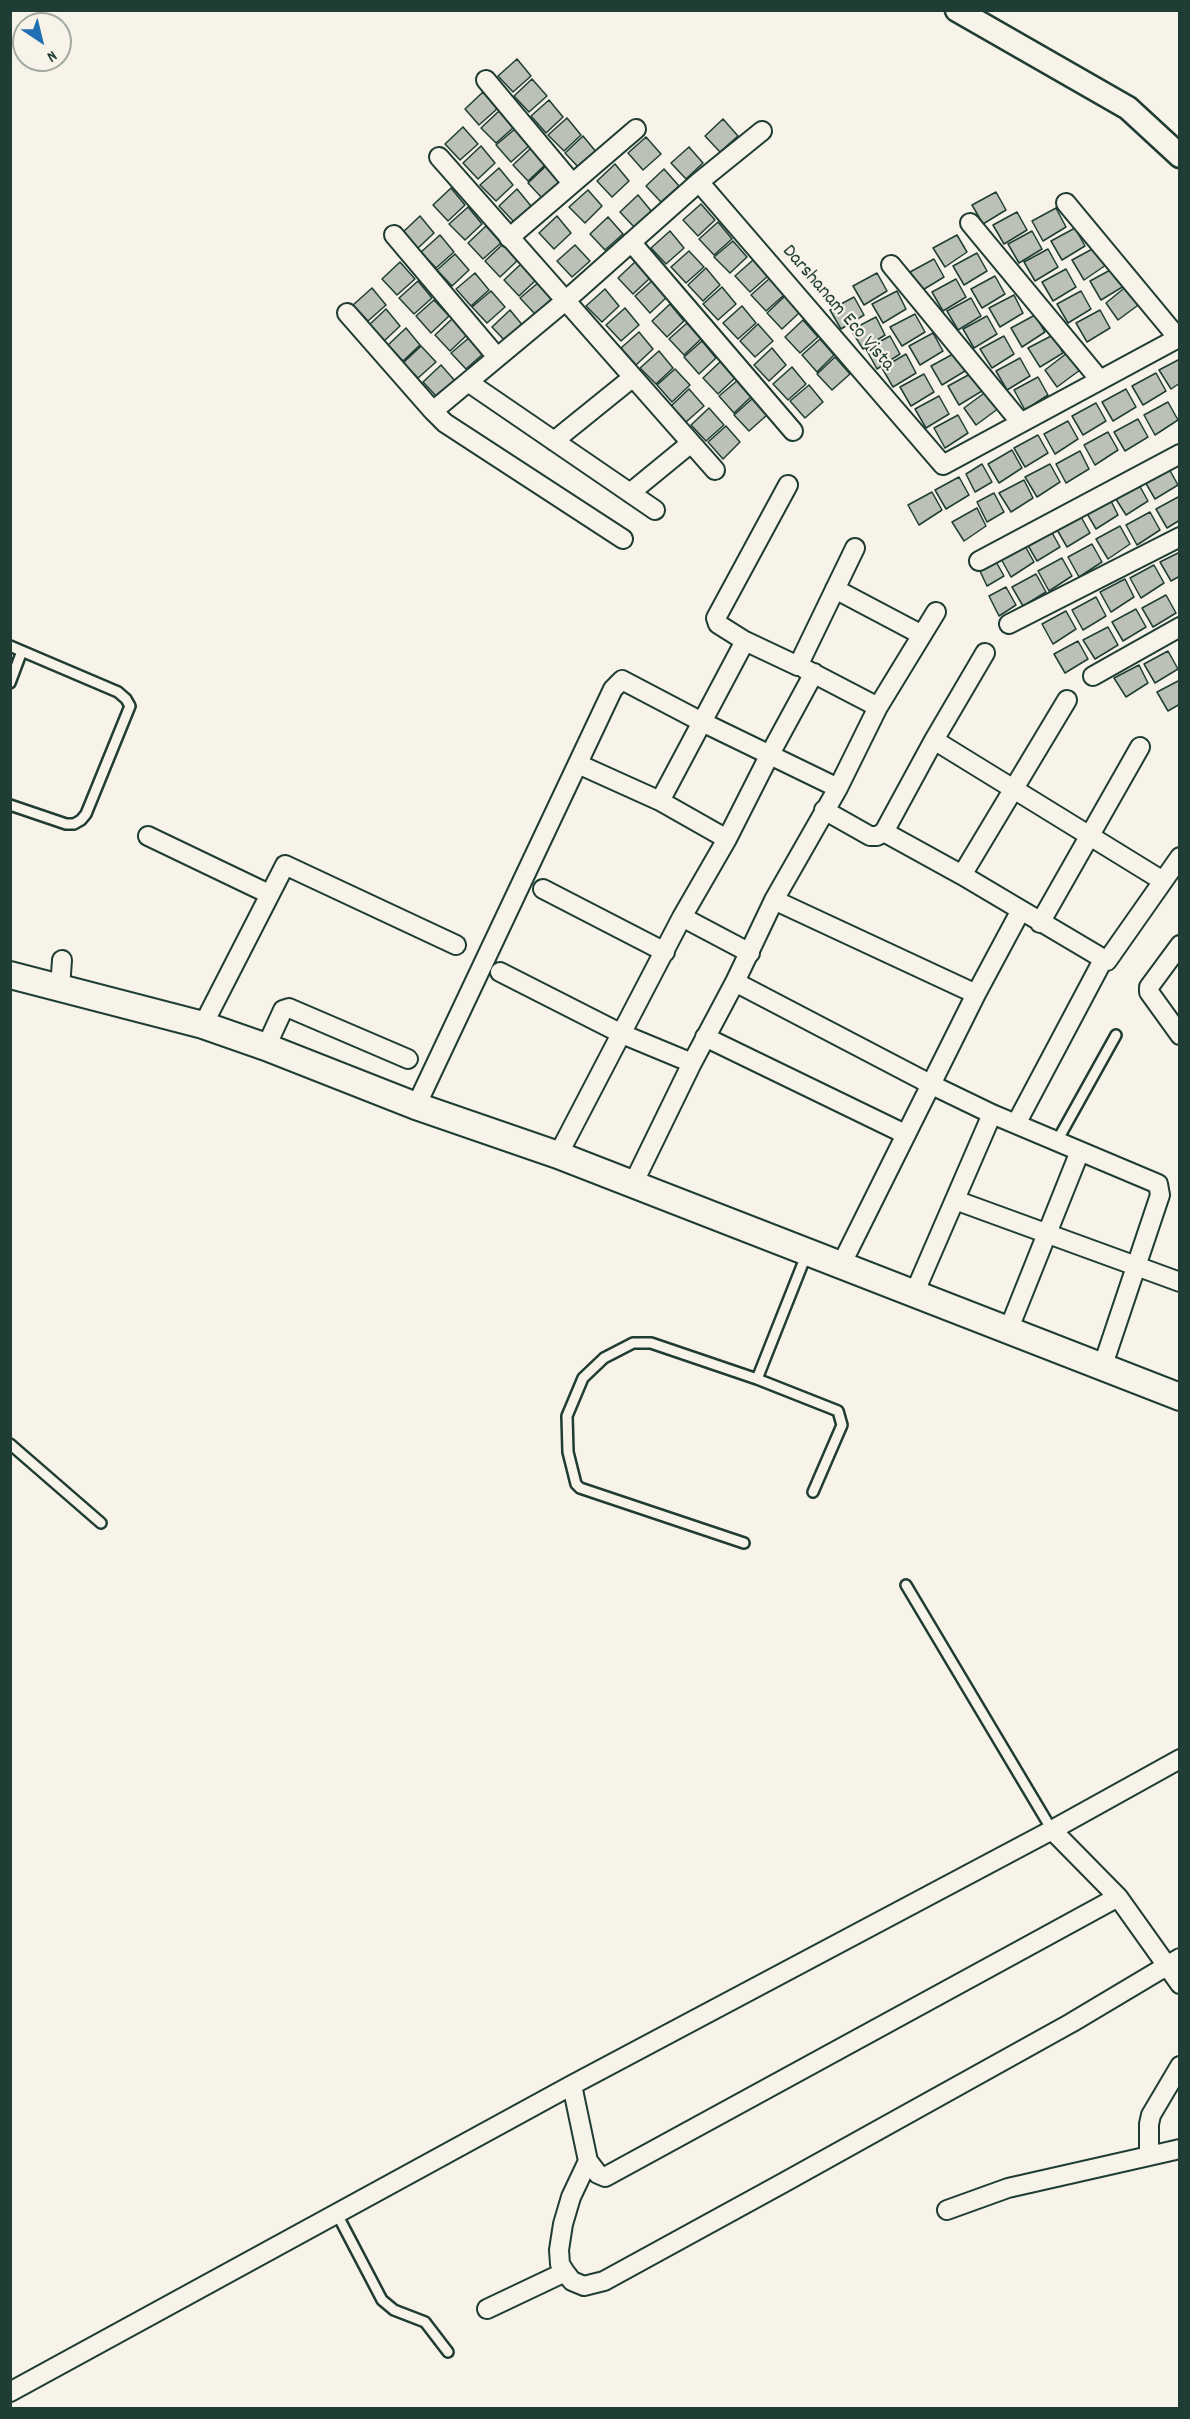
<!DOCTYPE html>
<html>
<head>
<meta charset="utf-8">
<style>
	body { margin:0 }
	#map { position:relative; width:1190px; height:2419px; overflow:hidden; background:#f7f3e8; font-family:Dekko,sans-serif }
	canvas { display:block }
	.frame { position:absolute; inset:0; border:12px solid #1f3d34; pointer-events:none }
	.north { position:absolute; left:12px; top:12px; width:60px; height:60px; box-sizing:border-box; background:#f7f3e8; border:2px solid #a1aaa0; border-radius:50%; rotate:145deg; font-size:16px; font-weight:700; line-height:24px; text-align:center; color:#1f3d34 }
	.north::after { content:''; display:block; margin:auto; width:21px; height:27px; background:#1f6fb2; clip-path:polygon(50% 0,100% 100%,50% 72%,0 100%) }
</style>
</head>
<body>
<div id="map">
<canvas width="1190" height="2419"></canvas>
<div class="frame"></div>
<div class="north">N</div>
</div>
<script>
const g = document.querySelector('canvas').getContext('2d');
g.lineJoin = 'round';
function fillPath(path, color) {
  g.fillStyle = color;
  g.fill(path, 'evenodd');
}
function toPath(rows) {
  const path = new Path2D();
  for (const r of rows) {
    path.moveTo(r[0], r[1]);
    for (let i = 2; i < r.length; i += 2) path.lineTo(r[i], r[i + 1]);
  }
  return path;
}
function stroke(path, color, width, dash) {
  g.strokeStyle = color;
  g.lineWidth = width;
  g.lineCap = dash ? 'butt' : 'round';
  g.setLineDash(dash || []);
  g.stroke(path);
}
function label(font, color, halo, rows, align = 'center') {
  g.font = font + ' Dekko,sans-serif';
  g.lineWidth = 4.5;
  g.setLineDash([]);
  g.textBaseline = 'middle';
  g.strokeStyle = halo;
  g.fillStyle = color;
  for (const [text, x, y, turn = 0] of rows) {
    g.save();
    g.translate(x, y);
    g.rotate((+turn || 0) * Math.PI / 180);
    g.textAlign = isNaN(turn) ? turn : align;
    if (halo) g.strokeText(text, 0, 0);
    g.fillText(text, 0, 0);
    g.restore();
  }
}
const building = toPath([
	[517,59,531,76,513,92,498,76,517,59],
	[532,79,547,96,529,112,514,96,532,79],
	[483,92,497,109,479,125,465,109,483,92],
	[549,100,563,117,546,133,531,116,549,100],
	[499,111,513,128,496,143,481,128,499,111],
	[567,118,581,135,564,151,548,135,567,118],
	[723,119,738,136,720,152,705,136,723,119],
	[463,127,478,144,460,160,445,144,463,127],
	[515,129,529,146,511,162,496,145,515,129],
	[583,136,597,153,580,169,565,153,583,136],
	[646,137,661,154,643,170,628,153,646,137],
	[481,146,495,163,478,179,463,163,481,146],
	[689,147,703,163,686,179,671,163,689,147],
	[531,148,545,165,528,181,513,165,531,148],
	[615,164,629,181,612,197,597,181,615,164],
	[546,166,561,183,543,199,528,183,546,166],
	[499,168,513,185,496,201,480,185,499,168],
	[664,169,679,186,661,202,646,186,664,169],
	[451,188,465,205,448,221,433,205,451,188],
	[517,189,531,206,514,222,499,206,517,189],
	[588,190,602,206,585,223,569,207,588,190],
	[996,192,1006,210,983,224,972,205,996,192],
	[638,195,652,212,635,228,620,212,638,195],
	[701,204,715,220,698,236,683,220,701,204],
	[468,207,482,224,465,240,449,224,468,207],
	[1056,208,1066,227,1043,241,1032,221,1056,208],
	[1017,212,1027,230,1004,244,993,225,1017,212],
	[420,216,434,233,417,249,402,233,420,216],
	[557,216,571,233,554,249,539,233,557,216],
	[608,217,623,234,605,250,590,234,608,217],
	[718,222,732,239,714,255,699,239,718,222],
	[486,226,501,243,483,259,468,243,486,226],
	[1075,228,1085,246,1062,260,1051,241,1075,228],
	[670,231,684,248,666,264,651,248,670,231],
	[1032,231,1042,249,1019,263,1008,244,1032,231],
	[440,235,454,252,436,268,421,252,440,235],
	[957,235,967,252,945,267,933,248,957,235],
	[733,241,747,257,730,273,714,257,733,241],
	[503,244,517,261,500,277,485,261,503,244],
	[575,245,590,261,572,277,557,261,575,245],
	[1096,247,1106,265,1084,280,1072,260,1096,247],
	[1048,249,1058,267,1035,281,1024,262,1048,249],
	[689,251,704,267,686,283,671,267,689,251],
	[977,253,987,271,964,285,953,266,977,253],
	[455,254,469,270,452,286,437,270,455,254],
	[934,259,944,277,921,291,910,272,934,259],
	[753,260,768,276,750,292,735,276,753,260],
	[636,261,650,278,633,294,618,278,636,261],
	[400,262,415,279,397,295,382,279,400,262],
	[522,263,536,280,519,296,504,280,522,263],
	[706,268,720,285,703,301,688,285,706,268],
	[1114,268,1124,286,1101,300,1090,281,1114,268],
	[1066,269,1076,287,1053,301,1042,282,1066,269],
	[475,273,489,290,471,306,456,289,475,273],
	[877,273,887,291,864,305,853,286,877,273],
	[995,276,1005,294,982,308,971,289,995,276],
	[770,278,784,295,766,311,751,295,770,278],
	[956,279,966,297,943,311,932,292,956,279],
	[653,280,667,297,650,313,635,296,653,280],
	[418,281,432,298,414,314,399,298,418,281],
	[539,282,553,298,535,314,520,298,539,282],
	[1128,285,1141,303,1118,320,1106,303,1128,285],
	[722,287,736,304,718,320,703,304,722,287],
	[372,288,386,305,368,321,353,305,372,288],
	[605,289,619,306,602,322,586,306,605,289],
	[491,291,505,307,487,323,472,307,491,291],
	[897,291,906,309,883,323,872,304,897,291],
	[1081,291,1091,309,1068,323,1057,304,1081,291],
	[1014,295,1023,313,1000,327,989,308,1014,295],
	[785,296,799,313,782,329,767,313,785,296],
	[854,297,864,315,841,329,830,310,854,297],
	[971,298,981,316,958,330,947,311,971,298],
	[434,300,449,316,431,333,416,316,434,300],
	[670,304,684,321,667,337,652,321,670,304],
	[742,306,756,323,738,339,723,323,742,306],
	[625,308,639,325,621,341,606,325,625,308],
	[386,309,400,326,383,342,368,326,386,309],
	[510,310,524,327,507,343,492,327,510,310],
	[1100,310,1110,328,1087,342,1076,323,1100,310],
	[915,314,925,332,902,346,890,327,915,314],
	[1035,315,1045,332,1022,347,1011,328,1035,315],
	[987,316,997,334,974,348,963,329,987,316],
	[876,317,885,335,863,349,851,330,876,317],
	[453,318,467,335,450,351,435,335,453,318],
	[803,320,818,337,800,353,785,337,803,320],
	[687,323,701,339,684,355,669,339,687,323],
	[758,324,773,341,755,357,740,341,758,324],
	[406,328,420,345,403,361,388,345,406,328],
	[639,332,653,349,636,365,621,348,639,332],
	[933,333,943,351,920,365,909,346,933,333],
	[1053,335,1063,353,1040,367,1028,348,1053,335],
	[890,336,900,354,877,369,866,349,890,336],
	[1004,336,1014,354,992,368,980,349,1004,336],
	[470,337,484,353,466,369,451,353,470,337],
	[820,339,834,355,817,372,802,355,820,339],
	[702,341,716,358,699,374,684,357,702,341],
	[421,346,436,362,418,378,403,363,421,346],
	[772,348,786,365,769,381,754,365,772,348],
	[659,351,673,368,656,384,640,368,659,351],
	[955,353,965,371,942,385,931,366,955,353],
	[1067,353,1080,370,1057,387,1045,370,1067,353],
	[906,354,916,373,893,387,882,368,906,354],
	[835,357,850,374,832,390,817,374,835,357],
	[1020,358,1030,376,1007,390,996,371,1020,358],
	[1180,359,1180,383,1171,389,1159,370,1180,359],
	[721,361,735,378,718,394,703,378,721,361],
	[441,365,456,382,438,398,423,382,441,365],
	[792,367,806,384,788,400,773,384,792,367],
	[675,369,690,385,672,402,657,385,675,369],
	[972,373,982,391,959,405,948,386,972,373],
	[1156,373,1166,391,1143,405,1132,386,1156,373],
	[924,374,934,392,911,406,900,387,924,374],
	[1038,377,1048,395,1025,410,1014,390,1038,377],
	[738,380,752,396,734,413,719,396,738,380],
	[809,385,823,402,805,418,790,401,809,385],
	[689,389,704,406,686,422,671,406,689,389],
	[1126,389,1136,407,1113,421,1102,402,1126,389],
	[987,391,999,408,976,425,964,408,987,391],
	[939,396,949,414,926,428,915,409,939,396],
	[753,398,767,415,749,431,734,415,753,398],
	[1168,402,1178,420,1155,435,1144,415,1168,402],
	[1096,403,1106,421,1083,435,1072,416,1096,403],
	[709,408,724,425,706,441,691,425,709,408],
	[958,415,968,433,945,448,934,428,958,415],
	[1138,419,1148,437,1125,451,1114,432,1138,419],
	[1068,421,1078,439,1055,454,1044,434,1068,421],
	[726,426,740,442,723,459,708,442,726,426],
	[1108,432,1118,450,1095,465,1084,445,1108,432],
	[1038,435,1048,453,1025,467,1014,448,1038,435],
	[1012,450,1022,468,999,483,988,464,1012,450],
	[1080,451,1089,469,1066,483,1056,464,1080,451],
	[982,464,992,482,975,492,966,474,982,464],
	[1050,464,1060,482,1037,497,1025,477,1050,464],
	[1168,467,1178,485,1155,499,1144,480,1168,467],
	[959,477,969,495,946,509,935,490,959,477],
	[1024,480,1033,498,1011,512,999,493,1024,480],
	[1138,483,1148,501,1126,515,1114,496,1138,483],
	[932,492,942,510,919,525,908,505,932,492],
	[994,493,1004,512,987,522,977,502,994,493],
	[1180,496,1180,520,1167,528,1156,509,1180,496],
	[1109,497,1118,515,1096,529,1085,510,1109,497],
	[977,508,986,526,964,541,952,522,977,508],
	[1150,512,1160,530,1137,545,1126,525,1150,512],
	[1080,515,1090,533,1067,547,1056,528,1080,515],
	[1120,526,1130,544,1108,559,1096,539,1120,526],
	[1050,529,1060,547,1037,561,1026,542,1050,529],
	[1024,544,1034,562,1011,577,1000,557,1024,544],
	[1092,544,1102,562,1079,577,1068,557,1092,544],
	[1180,552,1180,576,1171,581,1160,562,1180,552],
	[994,558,1004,576,987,586,978,567,994,558],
	[1062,558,1072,576,1049,591,1038,571,1062,558],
	[1154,565,1164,583,1141,598,1130,578,1154,565],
	[1036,574,1046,592,1023,606,1012,587,1036,574],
	[1125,579,1134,597,1111,612,1100,592,1125,579],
	[1006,587,1016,605,999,616,989,596,1006,587],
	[1166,595,1176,613,1153,627,1142,608,1166,595],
	[1096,597,1106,616,1083,630,1072,610,1096,597],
	[1136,609,1146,627,1123,641,1112,622,1136,609],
	[1066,611,1076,629,1053,644,1042,624,1066,611],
	[1108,627,1118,645,1095,659,1083,640,1108,627],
	[1078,641,1088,659,1065,673,1054,654,1078,641],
	[1168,651,1178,669,1155,683,1144,664,1168,651],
	[1139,665,1148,683,1126,697,1114,678,1139,665],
	[1180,680,1180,704,1168,711,1157,692,1180,680]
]);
fillPath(building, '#bbc1b6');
stroke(building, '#1f3d34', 1.5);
const service = toPath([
	[10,646,118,692,126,699,130,706,86,814,81,820,74,824,66,824,10,805],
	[10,683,22,651],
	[1057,1141,1116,1035],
	[757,1379,807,1253],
	[10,1444,101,1523],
	[744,1543,580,1488,576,1484,568,1452,567,1416,583,1378,604,1358,633,1343,651,1343,757,1379,838,1411,842,1425,813,1492],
	[906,1585,1052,1830],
	[337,2214,382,2300,394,2310,425,2322,448,2352]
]);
const minor = toPath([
	[486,80,572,183],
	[439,157,715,470],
	[699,182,762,131],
	[1066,203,1178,338],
	[970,223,1100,380],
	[394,235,497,357],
	[509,238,636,129],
	[631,242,793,431],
	[891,265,1021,423],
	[347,313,433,411,564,302,699,182,943,465,1180,337],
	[468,382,655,510],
	[433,411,445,423,623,539],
	[554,441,632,378],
	[788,485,716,618,718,624,745,641,798,666,855,548],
	[630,493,691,443],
	[979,561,1180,454],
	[835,589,922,635],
	[1009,624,1180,537],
	[745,641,702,722,838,788,878,707,936,612],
	[805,669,878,707],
	[1093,676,1180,627],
	[1067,700,962,875,1107,961,1180,857],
	[934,740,1163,881],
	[578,764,660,801,727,839,682,917],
	[824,810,870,836,877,836,884,832],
	[148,836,269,894],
	[727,839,770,754,814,673],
	[962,875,884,832,934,740,985,653],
	[543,889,665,952],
	[774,900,838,788],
	[1040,923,1140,747],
	[1180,945,1149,987,1149,992,1180,1035],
	[500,972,622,1034,692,1063],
	[735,982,774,900,976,994],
	[60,988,62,960],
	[203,1025,285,865,456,945],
	[705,1037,905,1134],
	[266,1047,283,1010,289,1008,408,1059],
	[416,1106,613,689,622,680,702,722,660,801],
	[1016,1124,1103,960],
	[558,1155,682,917,750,953],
	[633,1184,692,1063,735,982,932,1085,992,1114,1158,1184,1160,1195,1102,1368],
	[955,1200,1180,1282],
	[841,1265,976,994,1021,910],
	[914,1294,992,1114],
	[1008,1331,1080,1151],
	[1052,1830,1118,1897,1180,1984],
	[572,2085,588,2161,598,2174,605,2177,1118,1897],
	[1149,2155,1149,2124,1151,2115,1180,2066],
	[588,2161,571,2197,563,2224,559,2250,560,2264,565,2272,572,2281,584,2286,604,2281,783,2183,1071,2023,1180,1958],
	[947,2210,1008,2188,1180,2149],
	[487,2309,565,2272],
	[10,2392,572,2085,1052,1830,1180,1759]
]);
const tertiary = toPath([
	[957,10,1128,108,1180,156]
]);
const secondary = toPath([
	[10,975,203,1025,266,1047,416,1106,558,1155,1180,1397]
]);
stroke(service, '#1f3d34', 14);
stroke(minor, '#1f3d34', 22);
stroke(tertiary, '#1f3d34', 27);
stroke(secondary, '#1f3d34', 30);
stroke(service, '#f7f3e8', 9);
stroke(minor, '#f7f3e8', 18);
stroke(tertiary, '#f7f3e8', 22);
stroke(secondary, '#f7f3e8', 26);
label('20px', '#1f3d34', '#f7f3e8', [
	["Darshanam Eco Vista",837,309,49]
]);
</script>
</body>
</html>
